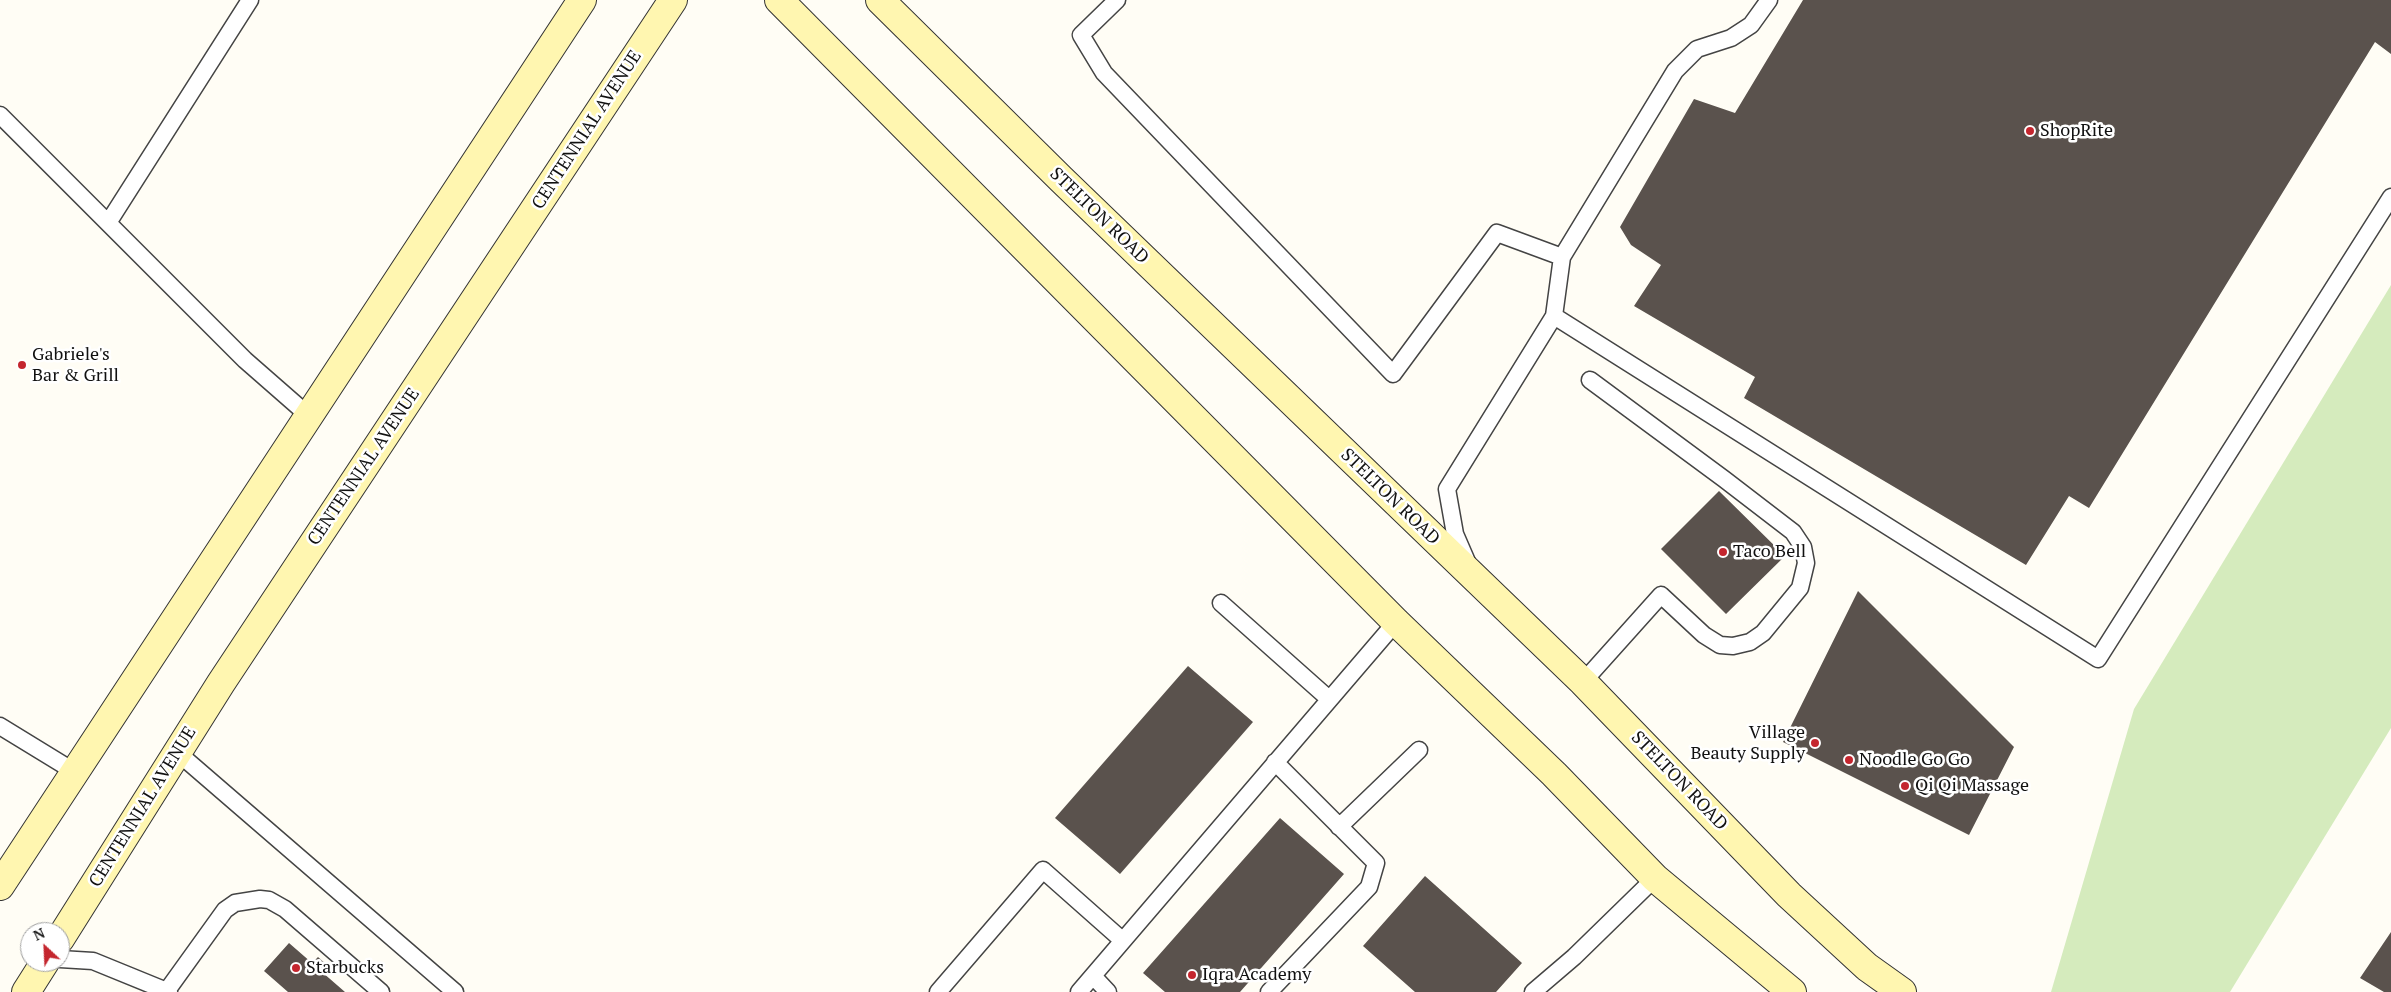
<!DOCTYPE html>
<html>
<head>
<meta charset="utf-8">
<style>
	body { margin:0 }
	#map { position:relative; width:2391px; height:992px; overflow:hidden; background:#fffdf5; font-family:"PT Serif",serif }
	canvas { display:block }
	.north { position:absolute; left:20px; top:922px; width:50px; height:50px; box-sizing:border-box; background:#fff; border:1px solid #a0a0a0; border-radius:50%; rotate:335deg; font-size:14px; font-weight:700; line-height:20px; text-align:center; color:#111 }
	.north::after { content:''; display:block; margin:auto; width:18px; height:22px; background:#c4262e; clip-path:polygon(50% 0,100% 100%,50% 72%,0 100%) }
</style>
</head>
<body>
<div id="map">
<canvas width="2391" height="992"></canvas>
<div class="north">N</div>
</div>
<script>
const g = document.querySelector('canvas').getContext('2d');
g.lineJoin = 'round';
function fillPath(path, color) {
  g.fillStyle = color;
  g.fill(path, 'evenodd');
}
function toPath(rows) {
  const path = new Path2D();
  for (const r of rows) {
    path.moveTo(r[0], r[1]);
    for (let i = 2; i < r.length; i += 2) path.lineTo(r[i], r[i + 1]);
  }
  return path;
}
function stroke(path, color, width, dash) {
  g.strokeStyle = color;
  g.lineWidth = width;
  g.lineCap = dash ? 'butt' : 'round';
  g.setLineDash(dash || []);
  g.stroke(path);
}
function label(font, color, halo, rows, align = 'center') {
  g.font = font + ' "PT Serif",serif';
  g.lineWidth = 5;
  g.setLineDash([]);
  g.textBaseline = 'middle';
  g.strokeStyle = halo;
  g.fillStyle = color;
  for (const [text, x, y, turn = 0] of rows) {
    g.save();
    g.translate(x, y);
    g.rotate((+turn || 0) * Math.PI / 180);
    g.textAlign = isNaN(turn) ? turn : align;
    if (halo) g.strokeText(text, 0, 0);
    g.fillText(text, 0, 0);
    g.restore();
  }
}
fillPath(toPath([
	[2391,285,2391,728,2230,992,2051,992,2134,709]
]), '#d5ebbd');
fillPath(toPath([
	[1803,0,2391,0,2391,54,2375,42,2089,508,2069,496,2026,565,1744,398,1755,377,1634,306,1661,265,1631,245,1620,227,1694,99,1735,113],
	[1719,491,1785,556,1726,614,1661,549],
	[1858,591,2014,747,1969,835,1783,742],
	[1188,666,1253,722,1120,874,1055,818],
	[1280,818,1344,874,1240,992,1165,992,1143,973],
	[1425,876,1522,963,1496,992,1415,992,1363,946],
	[2391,932,2391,992,2384,992,2360,978],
	[289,943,312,963,318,957,328,966,322,972,345,992,288,992,264,971]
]), '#5a524d');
const lane = toPath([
	[1117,0,1081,35,1104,73,1393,374,1497,233,1562,257],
	[1769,0,1751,25,1731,38,1697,49,1675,71,1562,257,1554,316,2098,659,2391,197],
	[0,115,245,360,309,416],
	[108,223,250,0],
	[1468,564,1455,534,1447,489,1554,316],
	[1221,603,1329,699],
	[1583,682,1661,595,1704,635,1720,645,1733,646,1750,642,1763,633,1800,588,1806,563,1803,547,1793,532,1724,479,1590,380],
	[0,726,75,772],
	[177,752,455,992],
	[1339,827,1419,750],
	[60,959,93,961,169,992],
	[1093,976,1108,992],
	[166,992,225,910,235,903,260,899,269,900,285,909,381,992],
	[938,992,1043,870,1122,940],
	[1079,992,1396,622],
	[1269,992,1369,887,1376,863,1275,762],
	[1533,992,1574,957,1655,878]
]);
const secondary = toPath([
	[779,0,1396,622,1554,774,1655,878,1792,992],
	[880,0,1061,179,1583,682,1789,895,1867,967,1902,992],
	[0,886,582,0],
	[60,939,221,683,673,0],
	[26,992,45,962]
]);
stroke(lane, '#444', 19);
stroke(secondary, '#333', 30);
stroke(lane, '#fff', 16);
stroke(secondary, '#fff6b0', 28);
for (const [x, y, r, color] of [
	[2030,131,5,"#c4262e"],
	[22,365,5,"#c4262e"],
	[1723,552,5,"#c4262e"],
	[1815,743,5,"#c4262e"],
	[1849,760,5,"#c4262e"],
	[1905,786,5,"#c4262e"],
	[296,968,5,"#c4262e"],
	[1192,975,5,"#c4262e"]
]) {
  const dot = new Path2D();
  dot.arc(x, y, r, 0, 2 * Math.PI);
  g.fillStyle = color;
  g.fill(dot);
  stroke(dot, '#fff', 2);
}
label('18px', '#111', '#fff', [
	["CENTENNIAL AVENUE",587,130,-57],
	["STELTON ROAD",1099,216,44],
	["CENTENNIAL AVENUE",364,467,-56],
	["STELTON ROAD",1390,497,44],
	["STELTON ROAD",1679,781,46],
	["CENTENNIAL AVENUE",143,807,-58]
]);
label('18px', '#111', '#fff', [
	["ShopRite",2040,131],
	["Gabriele's",32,355],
	["Bar & Grill",32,376],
	["Taco Bell",1733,552],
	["Village",1805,733,"right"],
	["Beauty Supply",1805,754,"right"],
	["Noodle Go Go",1859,760],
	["Qi Qi Massage",1915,786],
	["Starbucks",306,968],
	["Iqra Academy",1202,975]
], 'left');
</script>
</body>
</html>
